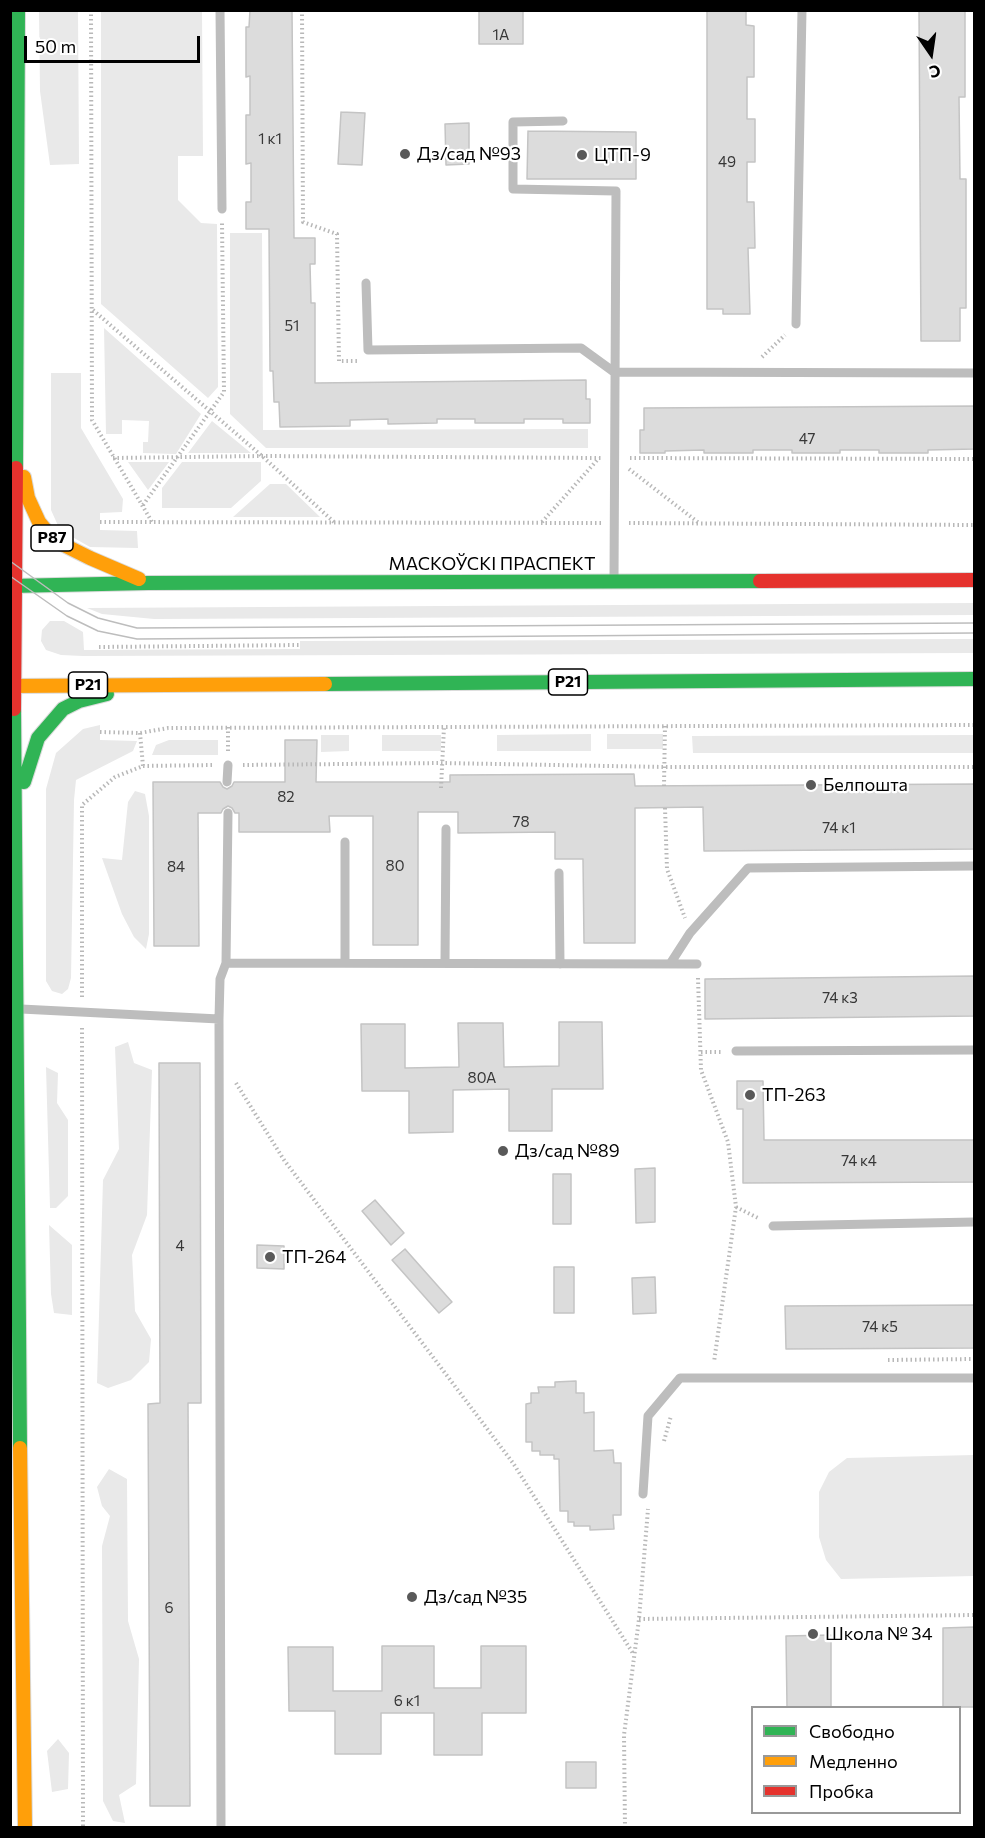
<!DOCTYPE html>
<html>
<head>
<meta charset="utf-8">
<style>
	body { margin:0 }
	#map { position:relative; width:985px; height:1838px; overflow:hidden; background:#fff; font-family:Commissioner,sans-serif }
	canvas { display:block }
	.frame { position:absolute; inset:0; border:12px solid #000; pointer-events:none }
	.legend { position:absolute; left:751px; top:1706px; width:210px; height:108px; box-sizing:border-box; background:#fff; border:2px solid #999; margin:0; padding:8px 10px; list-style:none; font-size:18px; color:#000 }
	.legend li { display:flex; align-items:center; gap:12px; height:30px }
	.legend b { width:30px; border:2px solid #999 }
	.north { position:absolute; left:901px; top:24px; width:60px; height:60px; -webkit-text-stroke:4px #fff; paint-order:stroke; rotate:167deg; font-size:16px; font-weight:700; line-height:24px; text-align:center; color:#000 }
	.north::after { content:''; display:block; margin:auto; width:21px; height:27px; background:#000; clip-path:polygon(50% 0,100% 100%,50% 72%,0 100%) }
	.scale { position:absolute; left:24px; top:36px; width:176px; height:27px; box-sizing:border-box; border:3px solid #000; border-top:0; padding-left:8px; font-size:18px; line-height:21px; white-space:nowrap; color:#000; -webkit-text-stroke:4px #fff; paint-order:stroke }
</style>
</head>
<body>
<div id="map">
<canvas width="985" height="1838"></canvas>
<div class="frame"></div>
<ul class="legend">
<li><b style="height:8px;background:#30b455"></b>Свободно</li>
<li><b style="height:8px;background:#ff9f0a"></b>Медленно</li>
<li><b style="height:8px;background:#e5322d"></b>Пробка</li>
</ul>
<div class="north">С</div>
<div class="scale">50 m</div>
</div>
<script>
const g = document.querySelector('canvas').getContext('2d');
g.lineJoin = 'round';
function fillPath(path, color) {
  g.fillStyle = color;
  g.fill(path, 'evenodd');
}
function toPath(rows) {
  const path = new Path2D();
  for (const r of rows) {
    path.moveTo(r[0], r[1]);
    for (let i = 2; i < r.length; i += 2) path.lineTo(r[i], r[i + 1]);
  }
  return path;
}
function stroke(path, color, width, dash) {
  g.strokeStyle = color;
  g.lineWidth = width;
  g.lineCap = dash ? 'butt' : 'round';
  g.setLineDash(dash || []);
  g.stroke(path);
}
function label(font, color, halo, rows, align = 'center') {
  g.font = font + ' Commissioner,sans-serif';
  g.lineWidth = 4.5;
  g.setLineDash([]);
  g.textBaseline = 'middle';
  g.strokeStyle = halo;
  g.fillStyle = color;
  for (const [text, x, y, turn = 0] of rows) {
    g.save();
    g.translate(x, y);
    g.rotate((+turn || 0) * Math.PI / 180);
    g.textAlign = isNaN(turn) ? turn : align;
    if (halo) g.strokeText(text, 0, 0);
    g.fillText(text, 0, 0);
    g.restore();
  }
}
fillPath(toPath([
	[39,11,78,11,79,164,50,165,40,91],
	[101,11,202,11,203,156,178,156,178,200,201,223,217,224,218,387,208,398,101,304],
	[230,233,262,233,263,430,588,429,588,448,266,448,230,414],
	[104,328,201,414,176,454,143,453,143,442,148,442,149,421,122,420,122,434,106,434],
	[51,373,81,373,81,428,123,499,122,512,100,513,100,530,137,531,138,548,90,547,60,530,51,510],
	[212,421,251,453,188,453],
	[128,462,169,462,148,490],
	[182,462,261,462,261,481,231,508,162,508,162,488],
	[270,484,286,484,320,517,233,517],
	[974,603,974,615,154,619,102,614,87,608],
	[50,621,64,621,83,632,84,650,300,649,300,641,974,639,974,653,83,656,61,655,46,650,41,641,42,630],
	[100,725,100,740,137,741,133,751,76,780,74,800,71,978,68,989,62,994,52,991,46,981,46,789,56,753,83,729],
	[591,734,591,751,497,751,497,735],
	[607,734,663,734,663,749,607,749],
	[321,735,349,735,349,751,321,752],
	[382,735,441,735,441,751,382,751],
	[974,735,974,753,693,753,692,736],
	[169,740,218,740,218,755,152,755,156,745],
	[135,791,145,794,149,816,149,934,146,949,134,937,122,914,102,858,122,860,128,802],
	[128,1042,134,1063,152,1070,147,1215,132,1255,135,1311,151,1339,149,1362,131,1380,108,1388,97,1383,103,1180,119,1149,115,1047],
	[46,1067,58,1073,57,1103,68,1120,68,1196,56,1208,50,1208],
	[49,1225,72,1245,72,1315,54,1313,51,1294],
	[974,1455,974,1576,841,1579,826,1560,819,1537,819,1492,829,1472,847,1458],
	[109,1469,127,1479,128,1621,139,1659,136,1784,119,1795,125,1823,113,1821,103,1801,102,1546,110,1516,102,1506,97,1487],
	[58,1739,69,1753,68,1789,52,1792,47,1751]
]), '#e9e9e9');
const building = toPath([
	[250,10,292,10,294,238,315,238,315,264,310,264,311,303,315,303,315,383,586,380,586,399,590,399,590,423,563,423,563,419,524,419,524,423,475,423,475,419,437,419,437,423,388,424,388,419,350,420,350,426,280,427,279,402,274,402,273,371,270,371,269,229,246,229,246,202,251,202,251,163,246,164,246,115,250,115,250,76,246,77,246,27,249,27,250,10],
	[479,10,523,10,523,44,479,44,479,10],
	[707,10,746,10,746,25,754,26,754,77,747,77,747,119,755,119,755,162,747,162,747,202,754,202,755,248,748,248,750,314,723,314,723,309,707,309,707,10],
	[919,10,965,10,965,97,959,97,960,179,966,179,966,308,960,308,960,341,921,341,919,10],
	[341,112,365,113,362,165,338,164,341,112],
	[469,123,469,164,446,165,445,124,469,123],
	[528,131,636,132,636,179,527,179,528,131],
	[975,406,975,449,928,450,928,453,879,453,879,450,840,450,840,453,792,453,792,450,753,450,753,453,704,453,704,450,665,451,665,453,640,453,640,430,644,430,644,408,975,406],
	[285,740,317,740,316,782,450,782,450,775,634,774,635,786,975,784,975,849,704,851,703,807,635,808,635,943,584,943,583,859,555,859,555,832,458,833,458,812,418,812,418,945,373,945,373,816,329,816,330,832,239,832,239,813,235,813,232,808,228,806,223,809,221,813,198,813,199,946,154,946,153,782,220,782,223,787,227,789,232,786,234,782,285,782,285,740],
	[975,976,975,1016,705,1019,705,979,975,976],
	[559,1022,602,1022,603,1089,552,1089,552,1131,509,1131,509,1089,453,1090,453,1132,409,1133,409,1091,362,1091,361,1024,405,1024,405,1068,459,1067,458,1023,503,1023,504,1067,559,1066,559,1022],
	[159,1063,200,1063,201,1403,188,1403,190,1806,150,1806,148,1404,160,1403,159,1063],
	[737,1081,763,1081,764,1140,975,1140,975,1182,743,1183,743,1109,737,1109,737,1081],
	[655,1168,655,1222,636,1223,635,1169,655,1168],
	[553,1174,571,1174,571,1224,553,1224,553,1174],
	[375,1200,404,1233,391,1245,362,1211,375,1200],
	[257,1245,284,1246,284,1269,257,1268,257,1245],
	[405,1249,452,1302,439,1313,392,1260,405,1249],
	[554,1267,574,1267,574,1313,554,1313,554,1267],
	[655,1277,656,1313,633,1314,632,1278,655,1277],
	[975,1305,975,1348,786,1349,785,1306,975,1305],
	[576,1381,576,1393,584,1393,584,1413,594,1412,594,1451,613,1450,614,1463,621,1463,621,1515,613,1515,614,1529,590,1530,590,1526,574,1526,574,1522,568,1522,568,1511,560,1511,559,1459,554,1459,554,1455,540,1455,540,1451,532,1451,532,1442,526,1442,526,1404,531,1403,531,1393,539,1393,538,1387,555,1387,555,1382,576,1381],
	[975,1627,975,1707,943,1707,943,1628,975,1627],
	[831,1635,831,1707,787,1707,786,1636,831,1635],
	[382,1646,434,1646,434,1688,481,1688,481,1646,526,1646,526,1713,482,1713,482,1755,434,1755,434,1713,381,1713,381,1754,335,1754,335,1711,289,1711,288,1647,333,1647,333,1691,382,1691,382,1646],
	[566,1762,596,1762,596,1788,566,1788,566,1762]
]);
fillPath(building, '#dcdcdc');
stroke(building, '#c4c4c4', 1.5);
const fast = toPath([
	[16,468,18,10],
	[10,586,148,583,760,581],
	[325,684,974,679],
	[14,709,20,1448],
	[24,782,38,738,63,709,79,701,107,694]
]);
const slow = toPath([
	[24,477,28,498,39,522,54,540,90,558,139,579],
	[10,686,325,684],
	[20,1448,25,1828]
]);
const jam = toPath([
	[760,581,974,580],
	[14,709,16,468]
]);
stroke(fast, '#dbdbdb', 16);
stroke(slow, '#dbdbdb', 16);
stroke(jam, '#dbdbdb', 16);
stroke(toPath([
	[91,10,92,420,152,522],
	[302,10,303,222,337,234,339,361,358,361],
	[93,310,262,456,335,523],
	[762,357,785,335],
	[113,458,262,456,601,458],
	[630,458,974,459],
	[629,469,699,523],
	[143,505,224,392,222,223],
	[100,522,601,523],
	[542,522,599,458],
	[629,523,974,525],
	[99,647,300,645],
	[100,732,140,733,168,728,974,725],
	[228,751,228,727],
	[243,765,442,763,665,767,974,767],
	[143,766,212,765],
	[664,786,665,726],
	[441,788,444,727],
	[665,808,667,869,685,918],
	[698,978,701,1070,728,1142,736,1207,714,1362],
	[82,997,82,805,115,777,143,766,140,733],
	[82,1028,83,1828],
	[701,1052,721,1052],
	[236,1083,284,1160,513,1463,634,1655],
	[736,1207,760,1219],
	[888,1360,974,1359],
	[664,1441,671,1416],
	[639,1619,974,1615],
	[625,1828,624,1735,639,1619,648,1509]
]), '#b8b8b8', 4, [1.5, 3]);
stroke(toPath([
	[220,10,222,209],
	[563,121,513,122,513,189,616,191,614,579],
	[366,283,368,350,581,348,614,372,974,373],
	[796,324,802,10],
	[227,782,228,765],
	[345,842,345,963],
	[559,873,560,964],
	[226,963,228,813],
	[445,963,446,829],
	[670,964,690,933,748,868,974,866],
	[21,1009,219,1019],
	[736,1051,974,1050],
	[773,1226,974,1222],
	[643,1494,648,1416,680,1378,974,1378],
	[221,1828,219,1019,220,979,226,963,697,964]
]), '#bdbdbd', 9);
stroke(fast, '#30b455', 14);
stroke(slow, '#ff9f0a', 14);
stroke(jam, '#e5322d', 14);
stroke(toPath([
	[10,561,68,603,98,618,137,628,974,623],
	[10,576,67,616,98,631,137,639,974,633]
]), '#bdbdbd', 1.5);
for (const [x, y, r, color] of [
	[405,154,6,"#595959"],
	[582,155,6,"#595959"],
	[811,785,6,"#595959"],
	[750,1095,6,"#595959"],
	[503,1151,6,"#595959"],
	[270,1257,6,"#595959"],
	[412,1597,6,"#595959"],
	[813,1634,6,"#595959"]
]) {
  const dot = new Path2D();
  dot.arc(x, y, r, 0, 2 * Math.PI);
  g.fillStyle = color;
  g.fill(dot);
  stroke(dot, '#fff', 2);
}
label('15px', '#373737', null, [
	["1А",501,35],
	["1 к1",270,139],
	["49",727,162],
	["51",292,326],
	["47",807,439],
	["82",286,797],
	["78",521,822],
	["74 к1",839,828],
	["80",395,866],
	["84",176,867],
	["74 к3",840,998],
	["80А",482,1078],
	["74 к4",859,1161],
	["4",180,1246],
	["74 к5",880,1327],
	["6",169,1608],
	["6 к1",407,1701]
]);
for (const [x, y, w] of [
	[52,538,42],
	[568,682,39],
	[88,685,39]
]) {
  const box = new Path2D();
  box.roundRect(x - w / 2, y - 13, w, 26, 4.5);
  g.fillStyle = '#fff';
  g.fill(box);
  stroke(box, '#000', 1.5);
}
label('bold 16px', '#000', null, [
	["Р87",52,538],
	["Р21",568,682],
	["Р21",88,685]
]);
label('18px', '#000', '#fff', [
	["Дз/сад №93",417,154],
	["ЦТП-9",594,155],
	["Белпошта",823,785],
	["ТП-263",762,1095],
	["Дз/сад №89",515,1151],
	["ТП-264",282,1257],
	["Дз/сад №35",424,1597],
	["Школа № 34",825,1634]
], 'left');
label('18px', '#000', '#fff', [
	["МАСКОЎСКІ ПРАСПЕКТ",492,564]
]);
</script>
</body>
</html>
